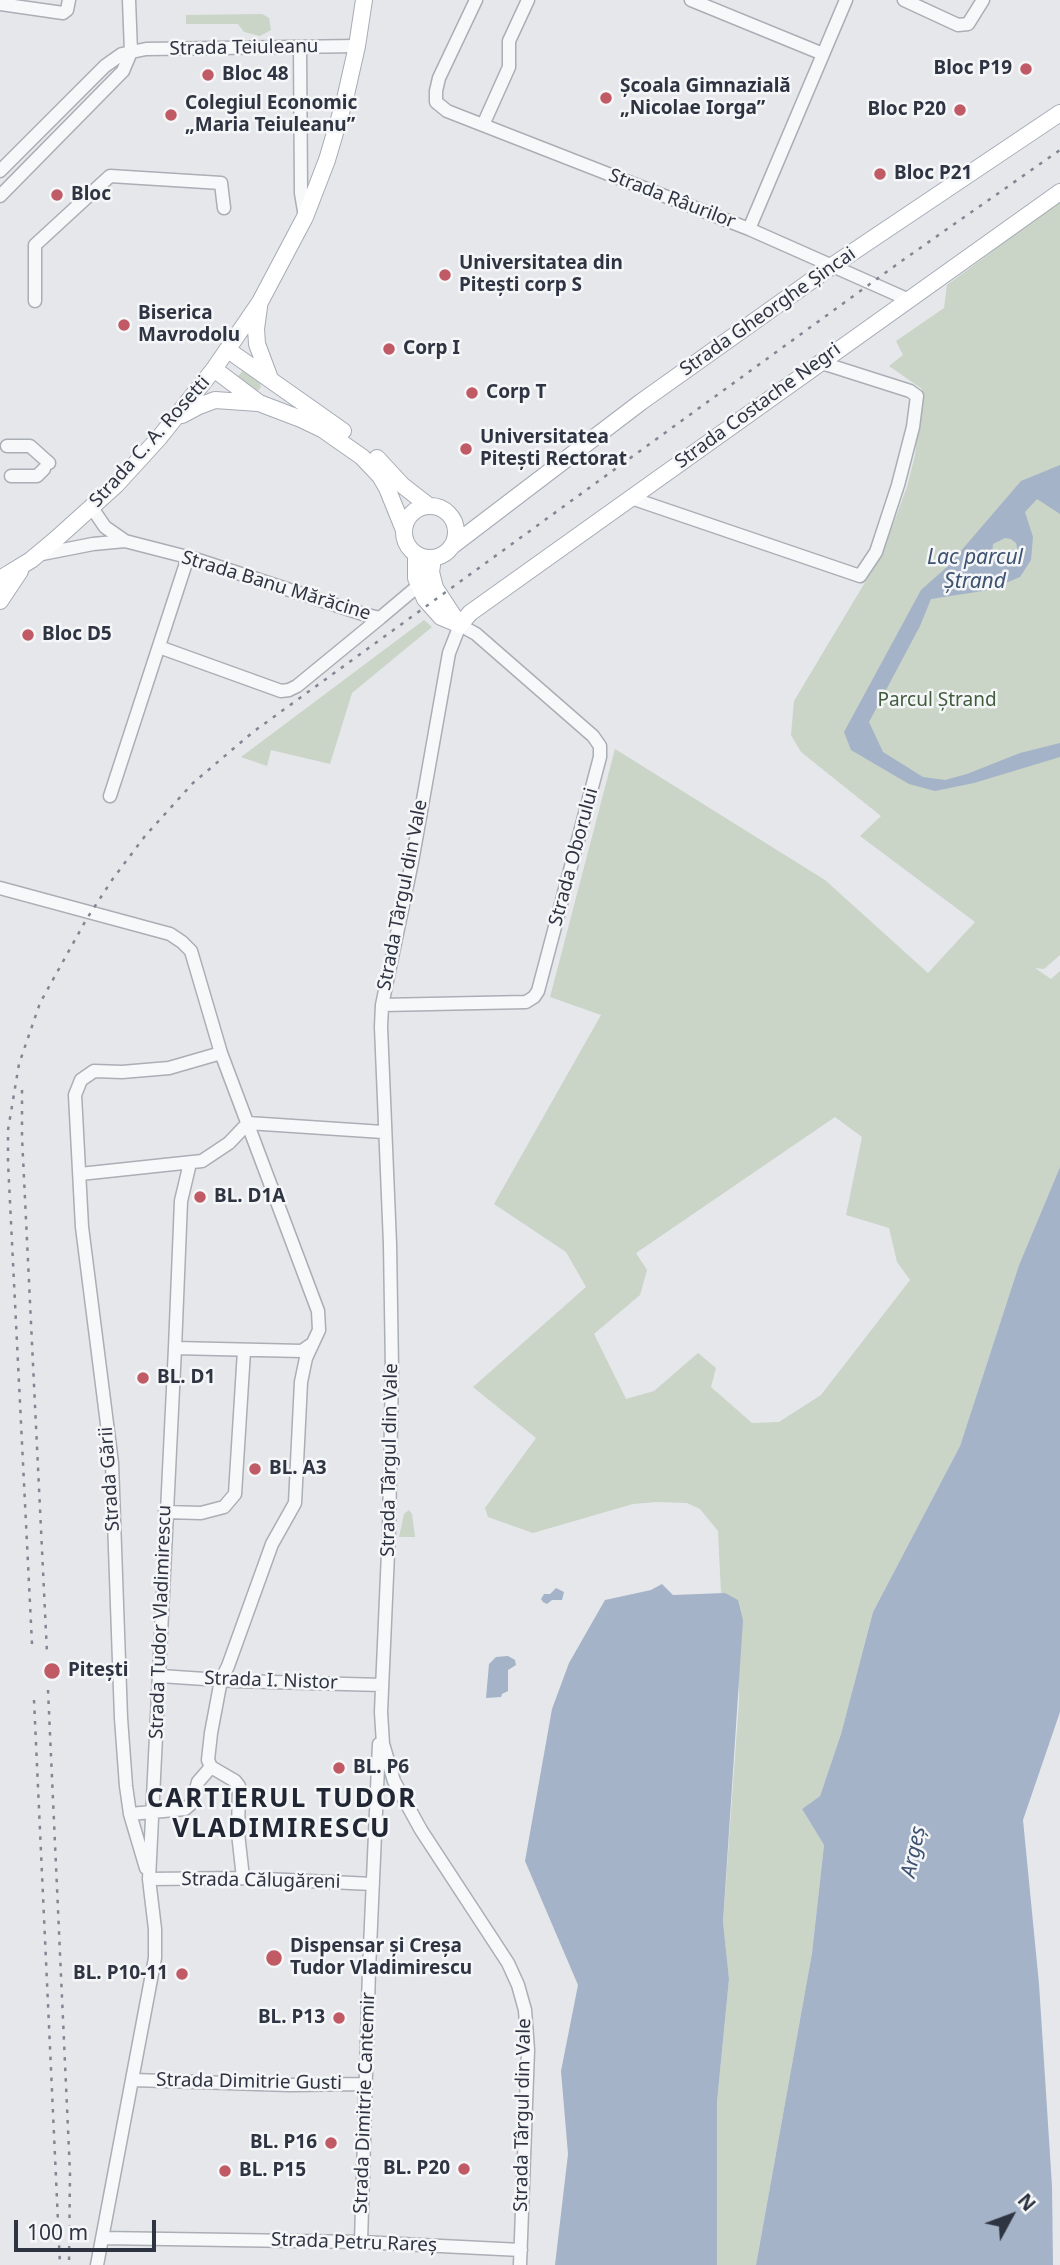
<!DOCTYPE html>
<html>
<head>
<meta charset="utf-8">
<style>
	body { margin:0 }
	#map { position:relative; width:1060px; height:2265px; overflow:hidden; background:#e5e7eb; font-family:"Noto Sans",sans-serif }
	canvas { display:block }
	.north { position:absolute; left:976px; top:2181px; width:70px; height:70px; -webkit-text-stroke:5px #f5f6f8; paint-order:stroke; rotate:49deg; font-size:19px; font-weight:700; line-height:28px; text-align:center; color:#2e3442 }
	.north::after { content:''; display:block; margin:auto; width:24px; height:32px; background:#2e3442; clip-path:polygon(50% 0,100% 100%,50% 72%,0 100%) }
	.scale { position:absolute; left:14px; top:2220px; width:142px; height:32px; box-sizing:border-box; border:4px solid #2e3442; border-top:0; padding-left:9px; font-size:21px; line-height:24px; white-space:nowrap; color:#2e3442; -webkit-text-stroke:5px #f5f6f8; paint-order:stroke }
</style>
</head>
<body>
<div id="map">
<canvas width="1060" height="2265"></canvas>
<div class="north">N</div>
<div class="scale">100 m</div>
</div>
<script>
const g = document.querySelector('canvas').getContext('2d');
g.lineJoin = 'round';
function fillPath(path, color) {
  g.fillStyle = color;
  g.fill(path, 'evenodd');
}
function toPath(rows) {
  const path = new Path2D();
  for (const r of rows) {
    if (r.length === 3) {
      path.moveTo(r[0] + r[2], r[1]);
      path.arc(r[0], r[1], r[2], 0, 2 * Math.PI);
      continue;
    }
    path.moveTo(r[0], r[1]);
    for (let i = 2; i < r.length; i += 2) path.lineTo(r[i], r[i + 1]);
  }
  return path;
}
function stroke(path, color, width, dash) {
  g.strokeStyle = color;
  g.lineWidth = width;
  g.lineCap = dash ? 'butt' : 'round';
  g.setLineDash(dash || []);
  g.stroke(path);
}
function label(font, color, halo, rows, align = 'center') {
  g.font = font + ' "Noto Sans",sans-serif';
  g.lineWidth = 5;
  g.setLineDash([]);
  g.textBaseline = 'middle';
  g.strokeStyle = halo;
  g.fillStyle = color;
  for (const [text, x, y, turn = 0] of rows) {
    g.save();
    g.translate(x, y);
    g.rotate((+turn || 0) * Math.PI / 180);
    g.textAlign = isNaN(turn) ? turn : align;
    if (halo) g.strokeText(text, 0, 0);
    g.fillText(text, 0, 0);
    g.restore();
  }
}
fillPath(toPath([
	[262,14,269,18,271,30,260,36,244,32,238,24,186,24,186,15],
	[1060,198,1060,955,1044,969,1035,968,1051,979,1060,971,1060,1167,1019,1265,960,1446,873,1612,841,1734,820,1796,802,1809,824,1845,812,1953,756,2265,717,2265,717,2102,729,1979,723,1923,739,1701,738,1600,721,1593,718,1531,700,1509,687,1503,656,1502,633,1504,533,1533,488,1517,485,1508,536,1438,473,1387,586,1287,566,1252,494,1204,601,1015,550,997,615,749,825,880,928,973,975,922,860,836,881,816,801,752,791,735,794,701,882,554,907,487,915,455,922,389,889,366,903,355,896,341,944,308,947,285,989,254,1035,216],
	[835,1117,862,1137,846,1215,889,1228,897,1262,910,1280,821,1395,779,1422,752,1423,711,1387,716,1368,698,1353,654,1391,626,1399,594,1334,640,1295,647,1270,636,1253],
	[245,368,259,380,261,387,257,392,235,380],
	[424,620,432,627,352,693,330,764,271,750,267,766,241,757],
	[409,1510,412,1514,415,1537,399,1537,404,1514]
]), '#cad4c7');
fillPath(toPath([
	[1060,465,1060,514,1037,499,1025,512,1033,537,1031,560,1020,577,989,590,931,599,920,626,869,722,883,752,923,777,945,780,967,774,1020,753,1060,743,1060,757,974,783,935,791,909,784,851,750,844,732,921,590,948,566,1021,481],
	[1005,538,1011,539,1016,543,1018,551,1007,561,996,561,992,556,993,544],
	[1060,1167,1060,1712,1023,1820,1039,1984,1052,2186,1053,2265,756,2265,812,1953,824,1845,802,1809,820,1796,841,1734,873,1612,960,1446,1019,1265],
	[662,1584,673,1595,725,1593,738,1600,743,1620,723,1922,729,1979,717,2102,717,2265,555,2265,568,2154,561,2071,578,1985,525,1861,552,1709,569,1663,605,1600,651,1590],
	[556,1588,564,1592,562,1600,552,1600,547,1604,543,1602,541,1599,544,1594,550,1594],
	[508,1656,515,1660,516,1665,508,1670,508,1691,502,1694,501,1697,486,1698,489,1664,496,1657]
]), '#a4b3c7');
const minor = toPath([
	[476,0,439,78,436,91,436,102,447,111,749,229,907,299],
	[691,0,823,54],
	[904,0,958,25,968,24,983,0],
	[0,4,63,13,67,10,69,0],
	[300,47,301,193,305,217],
	[483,125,509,67,509,41,528,0],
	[0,171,105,66,122,54,146,49,357,46],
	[0,196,123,71,131,52,129,0],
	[749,229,846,0],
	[35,301,35,245,110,176,221,183,224,208],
	[7,446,30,446,49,463],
	[11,476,37,476,44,469],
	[631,498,860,576,876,552,898,485,913,427,917,396,910,391,819,362],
	[92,508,105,527,125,541,195,559,363,614,380,618,418,586],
	[37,555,93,544,125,541],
	[159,647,281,691,289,690,297,686,380,618],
	[110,796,188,557],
	[0,888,170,934,182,942,191,951,221,1053,318,1311,319,1330,306,1358,301,1382,295,1503,272,1544,228,1666,221,1680,211,1733,208,1760,211,1767,235,1781,239,1786,238,1833,243,1878],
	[382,1005,526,1002,534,997,538,991,600,757,600,746,593,736,476,634,460,625,449,653,412,862,382,1005,381,1027,390,1244,392,1369,389,1530,381,1712,383,1744,394,1781,421,1830,508,1963,518,1985,525,2010,528,2050,520,2265],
	[80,1174,202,1161,229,1143,248,1123,383,1132],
	[175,1348,181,1201,190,1163],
	[165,1512,201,1513,224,1507,235,1494,244,1351],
	[160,1676,235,1681,382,1685],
	[130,1814,185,1809,192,1803,198,1782,211,1767],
	[146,1868,130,1814,126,1786,121,1718,112,1463,82,1227,75,1095,81,1080,94,1071,122,1072,169,1068,221,1053],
	[149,1879,243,1878,373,1884],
	[133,2080,290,2085,365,2084],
	[102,2238,361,2242,521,2250],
	[361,2242,369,1970,379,1744],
	[97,2265,155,1958,155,1929,149,1879,175,1348,302,1351,312,1344]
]);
const major = toPath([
	[259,307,256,329,257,344,269,376],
	[228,350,343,431],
	[214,369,259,403,301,419,322,429,362,457,380,476,387,488,404,530],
	[182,415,199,406,215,400,258,403],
	[377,458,402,485,429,506],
	[430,532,26],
	[452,546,641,402,832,266,1060,113],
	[416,554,416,578,425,599,441,617,460,625],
	[433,558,431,572,435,588,458,623],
	[0,579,31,560,55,540,116,485,159,438,214,369,260,302,305,217,327,160,345,99,357,46,364,0],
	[0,601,20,571],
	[460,625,470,613,1060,192]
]);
stroke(minor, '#aaaeb5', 15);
stroke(major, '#a6abb5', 18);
stroke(minor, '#f7f8fa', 12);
stroke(major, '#fff', 16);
stroke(toPath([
	[22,1090,22,1137,47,1653],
	[32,1644,8,1162,8,1130,19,1064,40,1003,86,920,112,880,145,836,193,783,253,732,903,260,1060,150],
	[48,1690,70,2173,69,2265],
	[34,1700,60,2265]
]), '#808693', 2.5, [3.5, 7]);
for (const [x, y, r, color] of [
	[1026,69,7,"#c05a64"],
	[208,75,7,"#c05a64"],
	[606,98,7,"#c05a64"],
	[960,110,7,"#c05a64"],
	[171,115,7,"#c05a64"],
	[880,174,7,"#c05a64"],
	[57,195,7,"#c05a64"],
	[445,275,7,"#c05a64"],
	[124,325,7,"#c05a64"],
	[389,349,7,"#c05a64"],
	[472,393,7,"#c05a64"],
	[466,449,7,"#c05a64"],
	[28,635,7,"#c05a64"],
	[200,1197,7,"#c05a64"],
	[143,1378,7,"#c05a64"],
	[255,1469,7,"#c05a64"],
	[52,1671,9,"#c05a64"],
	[339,1768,7,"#c05a64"],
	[274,1958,9,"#c05a64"],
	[182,1974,7,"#c05a64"],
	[339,2018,7,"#c05a64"],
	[331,2143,7,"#c05a64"],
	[464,2169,7,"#c05a64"],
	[225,2171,7,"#c05a64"]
]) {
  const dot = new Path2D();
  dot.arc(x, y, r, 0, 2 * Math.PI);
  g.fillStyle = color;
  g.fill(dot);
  stroke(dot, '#f5f6f8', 2.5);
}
label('19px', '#2e3442', '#f5f6f8', [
	["Strada Teiuleanu",244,48,-1],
	["Strada Râurilor",672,199,21],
	["Strada Gheorghe Șincai",768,312,-35],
	["Strada Costache Negri",758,406,-36],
	["Strada C. A. Rosetti",150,442,-48],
	["Strada Banu Mărăcine",276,586,17],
	["Strada Oborului",574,857,-75],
	["Strada Târgul din Vale",403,895,-79],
	["Strada Târgul din Vale",390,1460,-89],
	["Strada Gării",110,1479,-94],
	["Strada Tudor Vladimirescu",161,1622,-88],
	["Strada I. Nistor",271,1681,2],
	["Strada Călugăreni",261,1881,1],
	["Strada Dimitrie Gusti",249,2082,1],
	["Strada Dimitrie Cantemir",365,2103,-88],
	["Strada Târgul din Vale",523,2115,-89],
	["Strada Petru Rareș",354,2243,2]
]);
label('bold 19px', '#2e3442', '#f5f6f8', [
	["Bloc P19",1012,69,"right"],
	["Bloc 48",222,75],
	["Școala Gimnazială",620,87],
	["„Nicolae Iorga”",620,109],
	["Colegiul Economic",185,104],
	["„Maria Teiuleanu”",185,126],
	["Bloc P20",946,110,"right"],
	["Bloc P21",894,174],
	["Bloc",71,195],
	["Universitatea din",459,264],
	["Pitești corp S",459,286],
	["Biserica",138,314],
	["Mavrodolu",138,336],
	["Corp I",403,349],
	["Corp T",486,393],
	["Universitatea",480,438],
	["Pitești Rectorat",480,460],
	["Bloc D5",42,635],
	["BL. D1A",214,1197],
	["BL. D1",157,1378],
	["BL. A3",269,1469],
	["Pitești",68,1671],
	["BL. P6",353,1768],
	["Dispensar și Creșa",290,1947],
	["Tudor Vladimirescu",290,1969],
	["BL. P10-11",168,1974,"right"],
	["BL. P13",325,2018,"right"],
	["BL. P16",317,2143,"right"],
	["BL. P20",450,2169,"right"],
	["BL. P15",239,2171]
], 'left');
label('19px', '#415c3d', '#f5f6f8', [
	["Parcul Ștrand",937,701]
]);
label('italic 21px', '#3d5271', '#f5f6f8', [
	["Lac parcul",975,558],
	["Ștrand",975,582],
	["Argeș",914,1852,-78]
]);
g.letterSpacing = '2px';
label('bold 26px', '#202633', '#f5f6f8', [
	["CARTIERUL TUDOR",282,1800],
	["VLADIMIRESCU",282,1830]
]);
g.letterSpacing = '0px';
</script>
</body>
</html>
